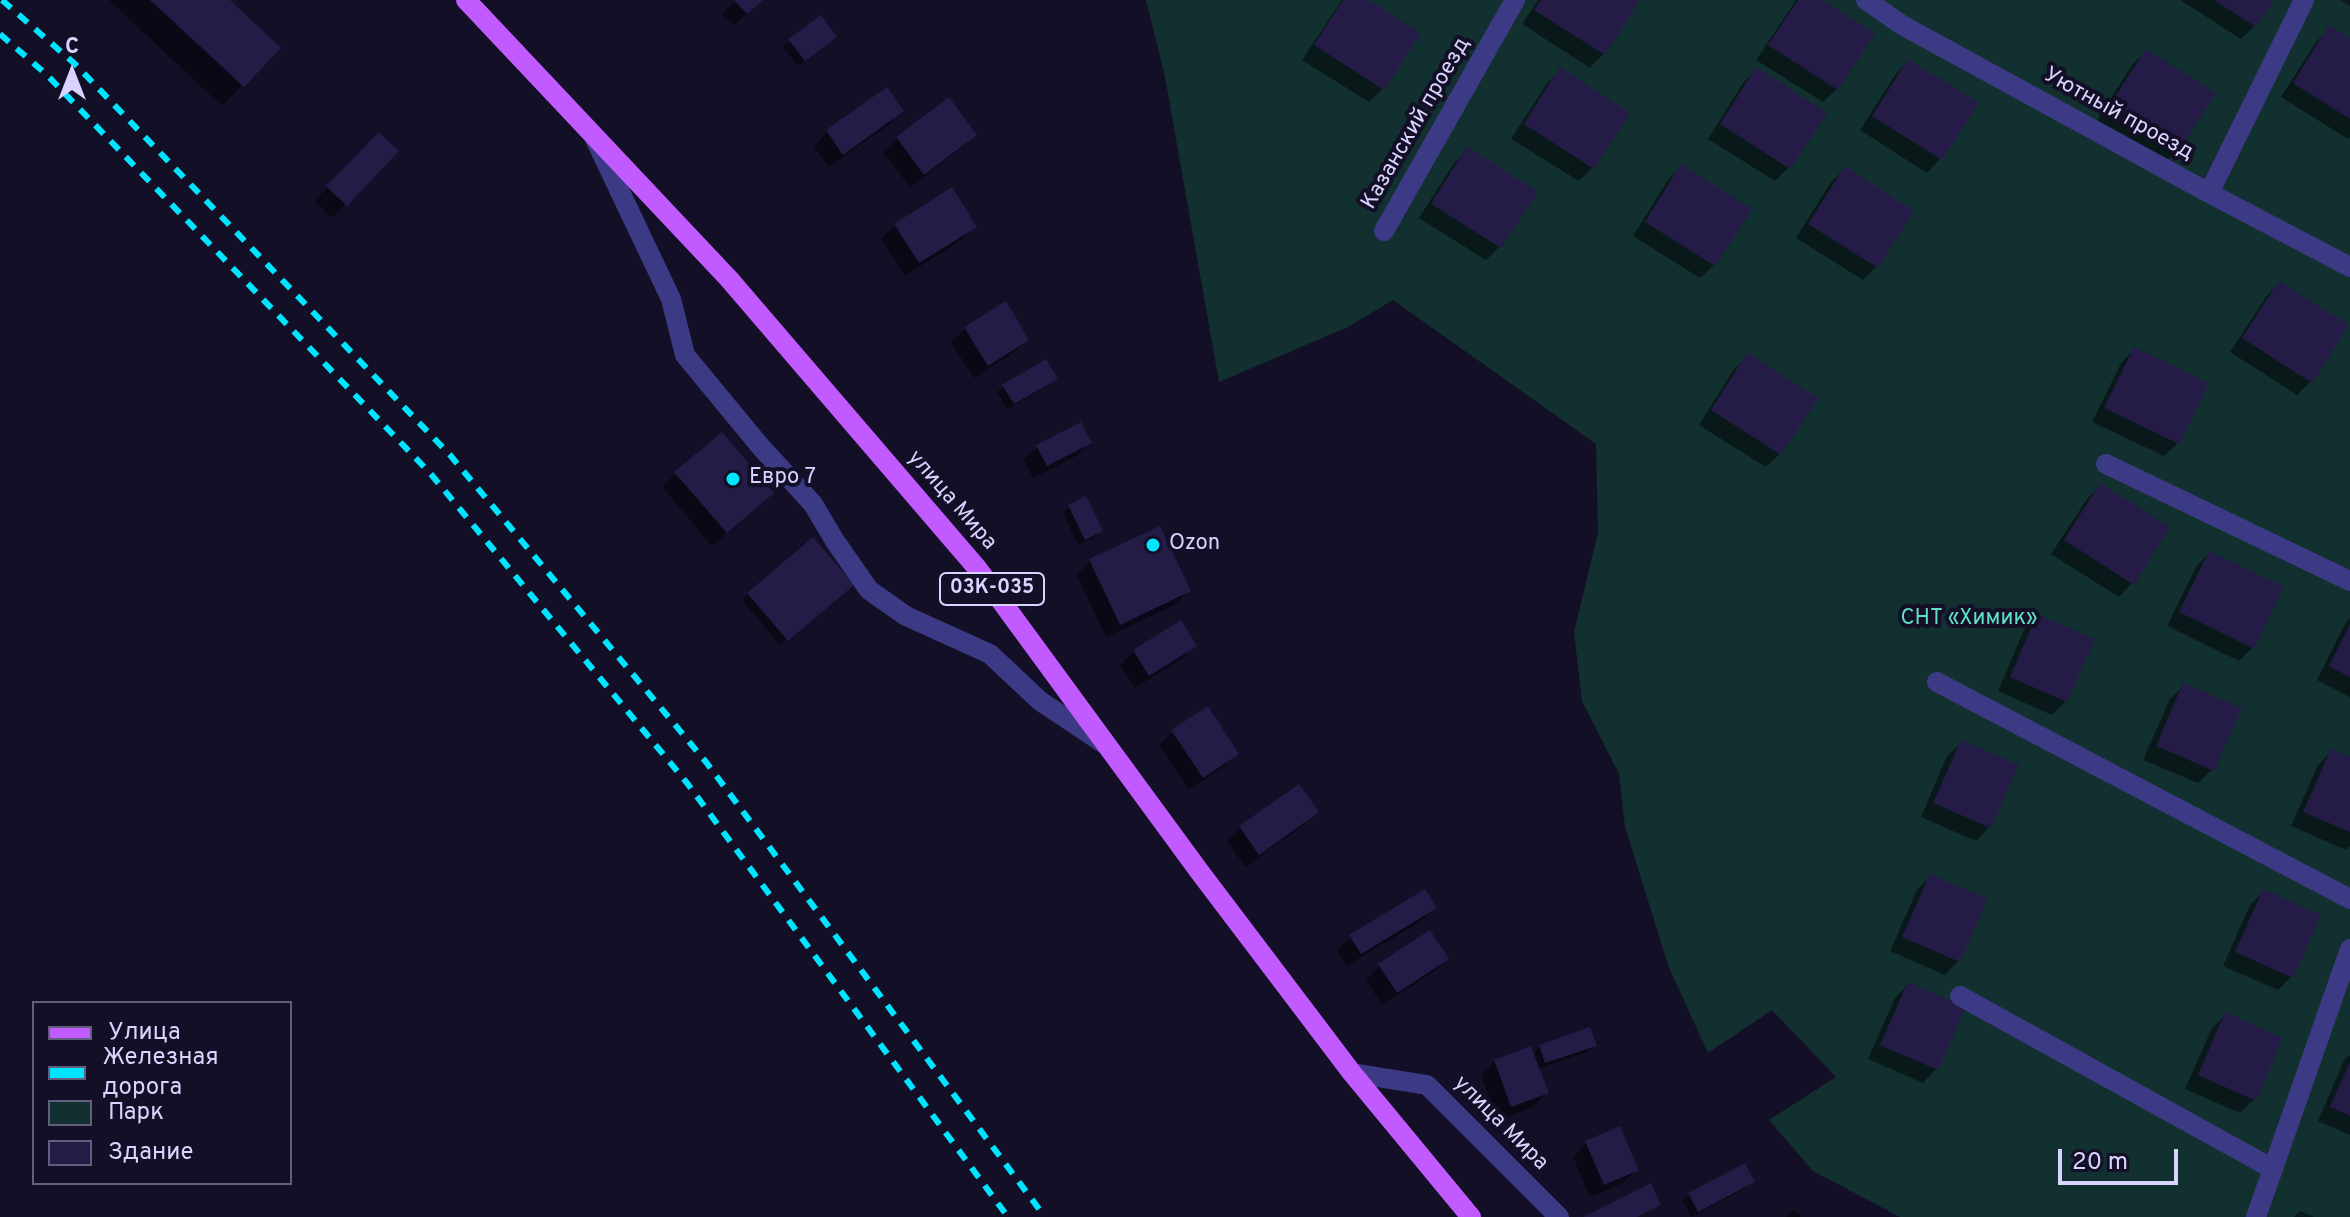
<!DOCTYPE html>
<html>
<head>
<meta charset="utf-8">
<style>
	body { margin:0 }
	#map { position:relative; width:2350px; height:1217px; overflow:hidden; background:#130f26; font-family:Overpass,sans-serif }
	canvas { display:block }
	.legend { position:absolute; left:32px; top:1001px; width:260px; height:184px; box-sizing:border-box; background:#130f26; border:2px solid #625e7d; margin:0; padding:10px 14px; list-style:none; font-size:24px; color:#d9d4ff }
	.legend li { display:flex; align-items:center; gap:16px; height:40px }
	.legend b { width:40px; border:2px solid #625e7d }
	.north { position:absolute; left:32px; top:32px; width:80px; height:80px; -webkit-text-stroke:6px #130f26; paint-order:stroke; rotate:0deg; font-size:22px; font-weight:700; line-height:32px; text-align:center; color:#d9d4ff }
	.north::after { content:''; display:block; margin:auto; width:28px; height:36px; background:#d9d4ff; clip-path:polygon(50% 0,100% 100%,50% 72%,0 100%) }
	.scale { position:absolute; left:2058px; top:1149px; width:120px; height:36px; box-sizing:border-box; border:4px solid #d9d4ff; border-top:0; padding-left:10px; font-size:24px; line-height:28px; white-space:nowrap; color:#d9d4ff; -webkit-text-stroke:6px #130f26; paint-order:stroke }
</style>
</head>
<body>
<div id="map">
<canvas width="2350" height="1217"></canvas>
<ul class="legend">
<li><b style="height:10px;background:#c25bff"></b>Улица</li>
<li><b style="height:10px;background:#00e5ff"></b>Железная дорога</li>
<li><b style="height:22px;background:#12302f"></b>Парк</li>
<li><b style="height:22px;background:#241b47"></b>Здание</li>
</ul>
<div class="north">С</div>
<div class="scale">20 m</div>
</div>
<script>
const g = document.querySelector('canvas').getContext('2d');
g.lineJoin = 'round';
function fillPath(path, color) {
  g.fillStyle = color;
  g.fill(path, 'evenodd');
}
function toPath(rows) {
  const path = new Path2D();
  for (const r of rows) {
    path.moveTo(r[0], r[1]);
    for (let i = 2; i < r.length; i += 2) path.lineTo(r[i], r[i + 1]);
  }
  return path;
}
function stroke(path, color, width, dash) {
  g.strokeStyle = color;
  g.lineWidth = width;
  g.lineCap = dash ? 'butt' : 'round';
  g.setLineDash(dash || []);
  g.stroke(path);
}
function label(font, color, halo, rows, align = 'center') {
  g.font = font + ' Overpass,sans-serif';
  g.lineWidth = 8;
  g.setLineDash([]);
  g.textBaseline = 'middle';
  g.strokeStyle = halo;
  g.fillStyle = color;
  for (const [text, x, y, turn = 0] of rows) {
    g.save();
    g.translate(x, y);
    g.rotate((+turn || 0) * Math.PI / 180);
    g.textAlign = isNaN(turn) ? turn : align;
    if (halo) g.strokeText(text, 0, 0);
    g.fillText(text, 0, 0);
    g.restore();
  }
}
fillPath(toPath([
	[1146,0,2350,0,2350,1217,1900,1217,1813,1171,1769,1120,1836,1077,1772,1010,1708,1053,1669,968,1625,827,1619,774,1582,701,1574,632,1598,533,1596,444,1393,300,1348,327,1219,382,1165,77]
]), '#12302f');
fillPath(toPath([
	[109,0,227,0,278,48,222,106],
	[736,0,762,0,733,26,722,14],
	[1342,0,1365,0,1383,89,1369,102,1302,60],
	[1538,0,1637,0,1603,54,1590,68,1522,24],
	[1796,0,1819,0,1837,89,1823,102,1756,60],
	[2180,0,2271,0,2255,25,2241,39],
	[2340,0,2350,0,2350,6],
	[820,18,828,43,798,66,783,47],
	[2330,28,2350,41,2350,137,2348,139,2281,97,2316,42],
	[2146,51,2213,94,2178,149,2164,163,2097,120,2132,65],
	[1908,61,1976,104,1940,159,1927,173,1860,130,1895,75],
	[1561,70,1592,168,1579,181,1511,139,1547,83],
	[1756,70,1788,168,1775,181,1708,139,1743,83],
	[886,90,901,111,888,125,829,167,814,146,827,132],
	[948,100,975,135,961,148,910,187,883,152,897,139],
	[379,135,396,151,332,218,314,201],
	[1468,149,1535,192,1499,247,1486,260,1419,218,1454,163],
	[1681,167,1714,265,1700,278,1633,236,1668,180],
	[1845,169,1876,267,1863,280,1796,238,1831,182],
	[895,225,975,227,961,240,905,276,881,239],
	[2279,283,2311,381,2297,395,2230,352,2266,297],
	[1005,304,1027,340,1013,353,974,378,951,342,965,329],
	[2135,349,2178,443,2164,456,2092,422,2121,363],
	[1748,356,1780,454,1766,467,1699,425,1734,369],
	[1055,378,1049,385,1007,409,997,392,1004,386],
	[1090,443,1076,456,1033,478,1024,460,1038,447],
	[676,473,758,506,712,546,662,487],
	[2101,485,2132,583,2119,597,2051,554,2087,499],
	[1069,507,1101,531,1095,537,1078,545,1063,513],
	[2209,553,2253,647,2239,661,2167,626,2196,567],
	[1090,561,1188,591,1175,605,1106,637,1077,575],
	[845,591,780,645,742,600,748,594],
	[2038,616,2066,701,2052,715,1998,691,2024,630],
	[2350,618,2350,697,2317,680,2346,622],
	[1194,646,1181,659,1135,688,1120,665,1134,651],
	[2184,685,2212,770,2198,783,2143,760,2170,699],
	[1173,732,1237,753,1223,767,1189,790,1159,745],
	[1961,743,1989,827,1976,841,1921,817,1947,756],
	[2332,751,2350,759,2350,846,2346,850,2291,826,2318,765],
	[1316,812,1303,825,1245,867,1227,841,1240,828],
	[1930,876,1958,961,1945,975,1890,951,1917,890],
	[2263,892,2291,977,2278,990,2223,966,2250,905],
	[1434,908,1421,921,1346,966,1337,950,1351,937],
	[1446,959,1433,972,1382,1005,1366,980,1379,966],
	[1908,984,1936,1069,1923,1083,1868,1059,1895,998],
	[2226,1015,2254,1100,2240,1113,2185,1089,2212,1028],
	[1594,1046,1588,1052,1537,1069,1546,1093,1533,1107,1498,1120,1481,1075,1495,1061,1532,1054,1540,1047],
	[2350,1055,2350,1135,2318,1121,2344,1060],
	[1586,1143,1637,1169,1623,1183,1590,1197,1573,1157],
	[1753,1182,1746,1188,1691,1217,1683,1201,1689,1195],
	[1793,1210,1801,1217,1786,1217],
	[2300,1211,2314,1217,2294,1217]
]), '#0007');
fillPath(toPath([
	[150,0,230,0,281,48,244,87],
	[734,0,763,0,747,14],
	[1343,0,1368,0,1421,33,1384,90,1314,45],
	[1541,0,1640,0,1605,55,1534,10],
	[1798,0,1822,0,1875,33,1838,90,1768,45],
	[2214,0,2274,0,2256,27],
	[821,15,837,37,805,61,788,39],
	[2329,25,2350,38,2350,119,2293,83],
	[2146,49,2216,93,2179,150,2109,106],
	[1908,59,1979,103,1942,160,1872,116],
	[1560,67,1630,113,1594,169,1524,124],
	[1756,67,1827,113,1790,169,1720,124],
	[887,87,904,111,843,155,826,130],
	[949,97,977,135,924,175,896,137],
	[379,132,399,151,347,206,326,186],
	[1467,146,1538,192,1501,248,1431,204],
	[1681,164,1752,209,1715,266,1645,222],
	[1845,166,1914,211,1878,268,1808,224],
	[952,187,977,227,919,263,894,224],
	[2279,281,2349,325,2312,383,2242,338],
	[1006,301,1029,340,988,366,964,327],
	[2134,347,2209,383,2179,444,2104,408],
	[1747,353,1818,398,1781,455,1711,410],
	[1046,359,1058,379,1014,404,1002,385],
	[1081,422,1092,443,1047,466,1036,445],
	[722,432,774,493,727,533,674,472],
	[2100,483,2170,527,2134,585,2064,540],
	[1086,496,1103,531,1085,540,1068,505],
	[1160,526,1191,591,1120,625,1089,559],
	[813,537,854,585,788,641,747,593],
	[2209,551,2284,587,2254,649,2179,612],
	[2037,614,2095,639,2067,702,2010,677],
	[1181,620,1197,646,1149,676,1133,650],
	[2350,624,2350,677,2329,666],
	[2183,683,2242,708,2214,771,2156,746],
	[1208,706,1239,754,1203,778,1171,730],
	[1961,740,2019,765,1991,828,1933,803],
	[2331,749,2350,757,2350,832,2303,812],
	[1299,784,1319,812,1259,855,1239,826],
	[1930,874,1988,899,1960,962,1902,937],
	[1425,889,1437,908,1361,954,1349,935],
	[2263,889,2321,915,2293,978,2235,952],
	[1430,930,1449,959,1397,993,1378,964],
	[1908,982,1966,1007,1938,1070,1880,1045],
	[2225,1012,2283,1038,2256,1101,2198,1075],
	[1590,1027,1597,1046,1545,1063,1539,1045],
	[1531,1046,1549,1093,1511,1107,1494,1060],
	[2350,1062,2350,1116,2330,1107],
	[1620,1126,1639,1170,1604,1185,1585,1141],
	[1745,1163,1755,1182,1698,1212,1688,1193],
	[1651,1183,1661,1205,1637,1217,1583,1217]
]), '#241b47');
stroke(toPath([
	[595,139,671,299,685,355,760,446,813,504,835,541,869,590,906,616,990,654,1040,701,1106,745],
	[2106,464,2350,581],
	[1937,682,2350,899],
	[1960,996,2273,1169]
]), '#3d3a85', 20);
stroke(toPath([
	[1866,0,1902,25,2209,193,2350,267],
	[2209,193,2304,0],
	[1384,231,1515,0],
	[1352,1073,1427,1085,1559,1217],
	[2256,1217,2350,949]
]), '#3d3a85', 20);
stroke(toPath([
	[466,0,729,279,977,568,1199,871,1352,1073,1471,1217]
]), '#c25bff', 20);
stroke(toPath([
	[2,0,75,64,450,455,706,762,1045,1217],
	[0,34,47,75,430,473,687,783,1008,1217]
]), '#00e5ff', 6, [12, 10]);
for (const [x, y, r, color] of [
	[733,479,8,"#00e5ff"],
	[1153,545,8,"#00e5ff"]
]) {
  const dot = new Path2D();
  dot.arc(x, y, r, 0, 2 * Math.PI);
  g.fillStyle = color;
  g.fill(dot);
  stroke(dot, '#130f26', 3);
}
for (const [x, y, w] of [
	[992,589,104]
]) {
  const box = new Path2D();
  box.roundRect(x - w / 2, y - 16, w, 32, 6);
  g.fillStyle = '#130f26';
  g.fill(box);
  stroke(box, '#d9d4ff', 2);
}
label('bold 20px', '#d9d4ff', null, [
	["03К-035",992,589]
]);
label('22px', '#d9d4ff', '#130f26', [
	["Уютный проезд",2118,115,29],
	["Казанский проезд",1417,124,-60],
	["улица Мира",951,501,49],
	["улица Мира",1500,1124,45]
]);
label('22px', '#d9d4ff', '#130f26', [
	["Евро 7",749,479],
	["Ozon",1169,545]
], 'left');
label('22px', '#5fe0c0', '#130f26', [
	["СНТ «Химик»",1969,620]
]);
</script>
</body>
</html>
